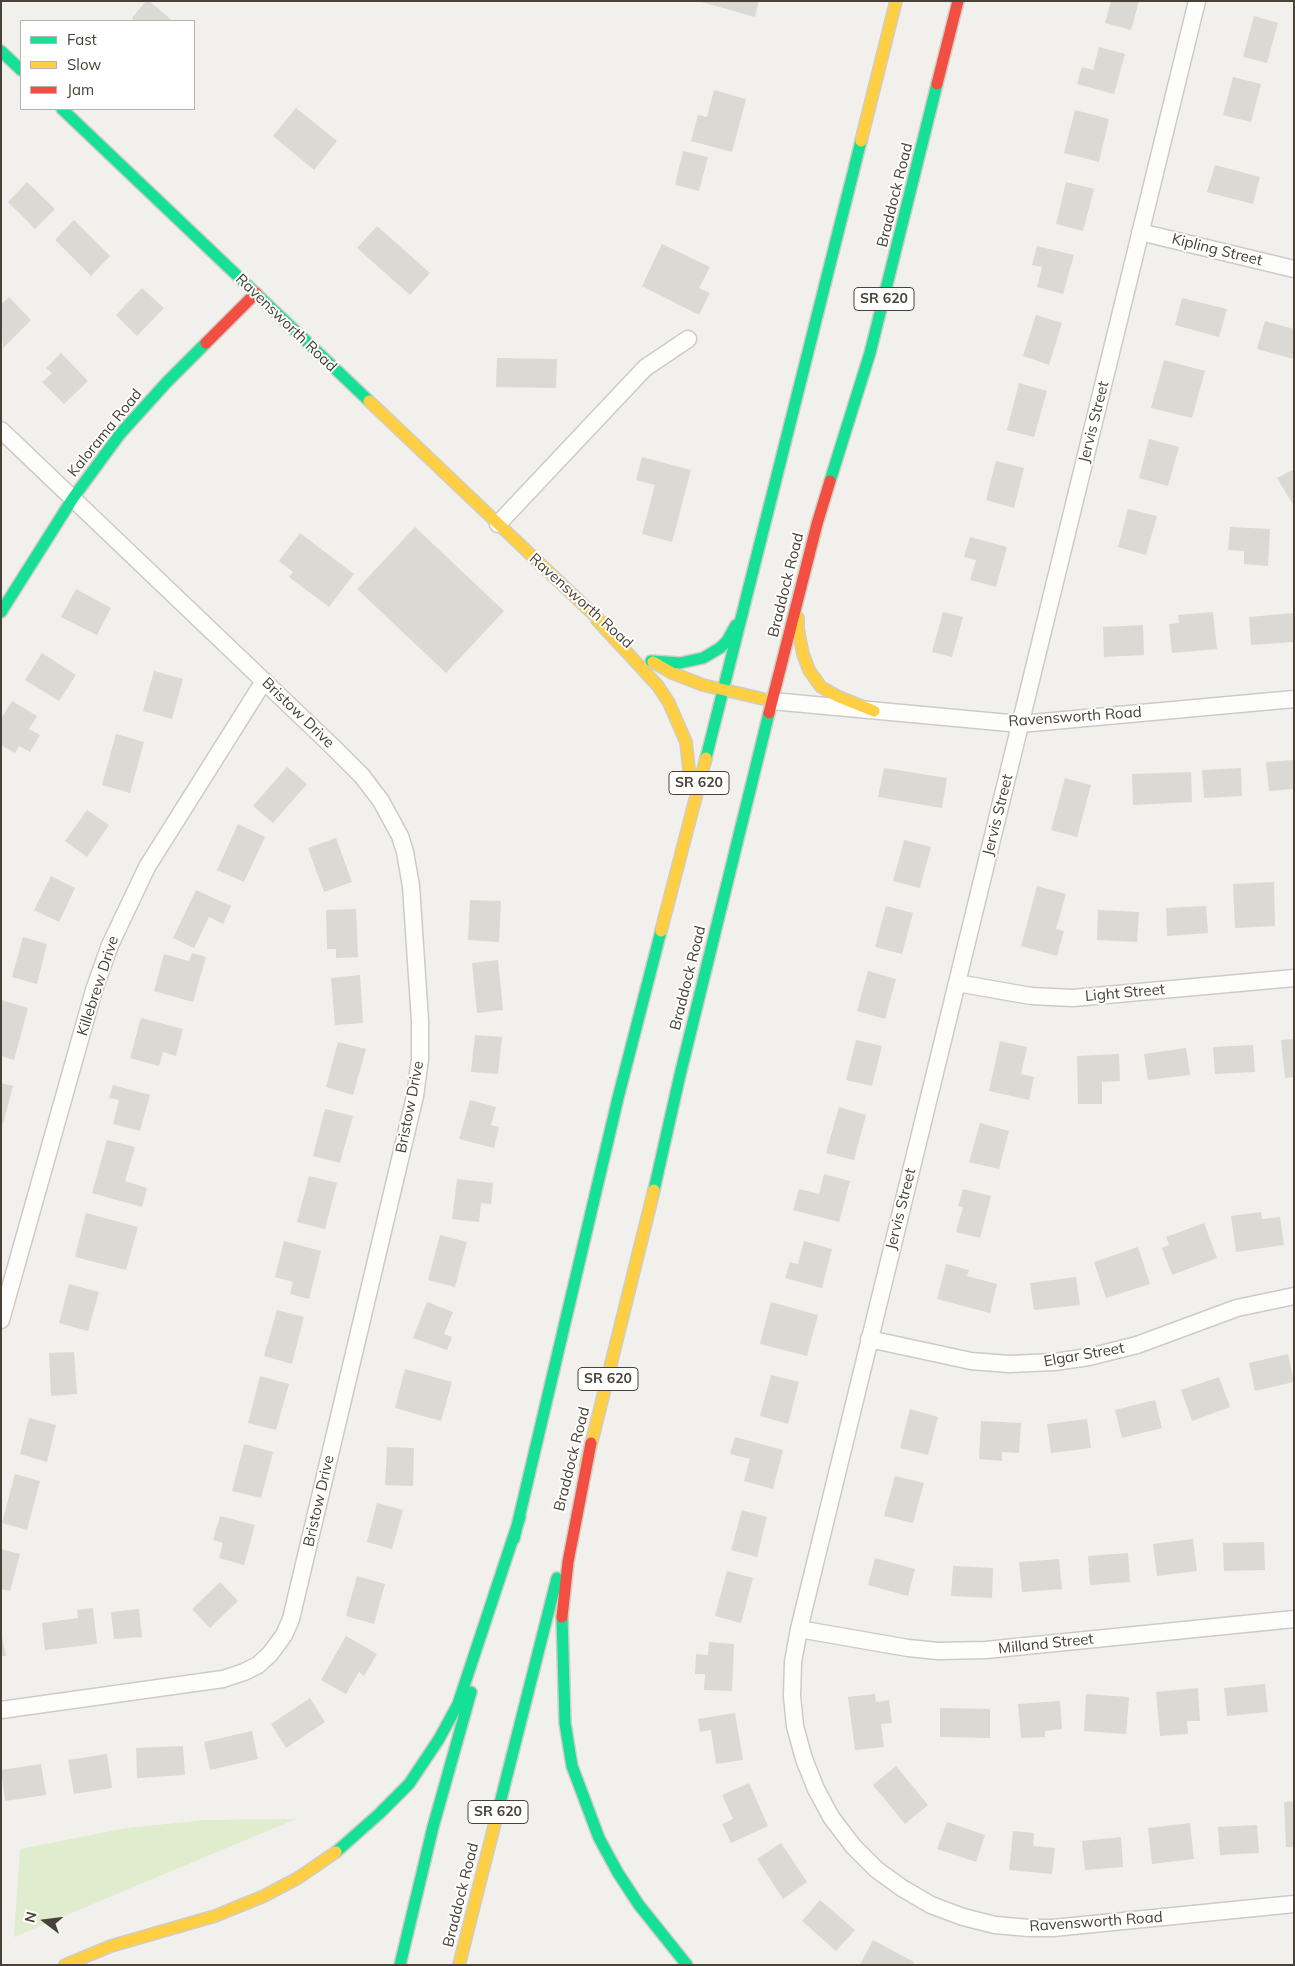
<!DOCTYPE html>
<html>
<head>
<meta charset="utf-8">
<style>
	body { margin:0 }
	#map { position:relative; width:1295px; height:1966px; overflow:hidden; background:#f1f0ec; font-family:Mulish,sans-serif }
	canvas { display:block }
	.frame { position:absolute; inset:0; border:2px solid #484137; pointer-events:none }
	.legend { position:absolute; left:20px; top:20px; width:175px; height:90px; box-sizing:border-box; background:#fff; border:1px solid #b6b3af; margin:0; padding:6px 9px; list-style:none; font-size:15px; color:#484137 }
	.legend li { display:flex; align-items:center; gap:10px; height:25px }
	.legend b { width:25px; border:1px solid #b6b3af }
	.north { position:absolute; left:20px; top:1896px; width:50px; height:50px; -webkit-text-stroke:4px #fff; paint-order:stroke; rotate:285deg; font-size:14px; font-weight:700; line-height:20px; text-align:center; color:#484137 }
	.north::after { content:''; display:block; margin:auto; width:18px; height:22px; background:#484137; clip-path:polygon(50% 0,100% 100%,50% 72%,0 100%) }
</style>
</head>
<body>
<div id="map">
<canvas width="1295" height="1966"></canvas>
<div class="frame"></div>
<ul class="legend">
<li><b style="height:6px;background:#16e098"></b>Fast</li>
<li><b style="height:6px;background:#ffcf43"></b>Slow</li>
<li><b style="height:6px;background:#f24e42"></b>Jam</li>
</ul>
<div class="north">N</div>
</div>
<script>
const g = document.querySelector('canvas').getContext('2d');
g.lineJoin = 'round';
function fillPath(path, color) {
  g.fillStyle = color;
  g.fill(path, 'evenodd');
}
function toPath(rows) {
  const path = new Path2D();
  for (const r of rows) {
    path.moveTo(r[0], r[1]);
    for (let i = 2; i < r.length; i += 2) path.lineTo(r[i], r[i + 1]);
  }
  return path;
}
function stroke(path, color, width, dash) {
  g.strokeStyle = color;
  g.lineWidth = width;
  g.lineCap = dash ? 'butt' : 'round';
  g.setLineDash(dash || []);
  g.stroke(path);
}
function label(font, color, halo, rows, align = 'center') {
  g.font = font + ' Mulish,sans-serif';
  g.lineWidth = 4;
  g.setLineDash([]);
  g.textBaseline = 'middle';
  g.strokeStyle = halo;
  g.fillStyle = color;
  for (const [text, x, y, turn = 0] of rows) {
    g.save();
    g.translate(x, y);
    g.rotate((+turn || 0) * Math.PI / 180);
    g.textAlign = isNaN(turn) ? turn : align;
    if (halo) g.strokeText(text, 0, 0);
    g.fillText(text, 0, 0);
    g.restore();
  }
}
fillPath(toPath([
	[296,1819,14,1937,20,1849,127,1828,206,1820]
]), '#dfeccd');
fillPath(toPath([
	[146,1,149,1,173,21,135,21,132,18],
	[698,1,759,1,755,17],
	[1111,1,1139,1,1131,30,1105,23],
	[1254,16,1278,23,1267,63,1243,57],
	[1099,47,1125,54,1114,94,1077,84,1082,67,1093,70],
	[1233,77,1261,84,1251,122,1223,115],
	[714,90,746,99,732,152,691,141,698,115,707,117],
	[296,108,337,141,314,170,273,136],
	[1075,110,1109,119,1099,162,1064,153],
	[683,151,708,157,699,191,675,185],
	[1215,165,1260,177,1253,204,1207,192],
	[27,182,55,209,35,229,8,202],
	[1066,182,1094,189,1083,231,1056,224],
	[74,220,110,256,91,276,55,240],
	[377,226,430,273,410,295,357,248],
	[662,244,710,267,699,288,710,293,699,315,642,286],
	[1037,246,1074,255,1063,294,1037,287,1042,267,1032,265],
	[142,288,164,308,137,336,116,315],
	[9,297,31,320,3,348,1,304],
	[1182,298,1227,309,1219,337,1175,325],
	[1036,315,1062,323,1049,365,1023,356],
	[1265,321,1294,329,1294,359,1257,349],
	[61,353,88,381,64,404,42,382,52,373,46,368],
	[497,358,557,359,556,388,496,387],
	[1164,360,1205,371,1192,418,1151,408],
	[1019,383,1047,391,1034,437,1007,430],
	[1149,439,1179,447,1168,486,1139,478],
	[642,457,691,470,672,542,642,534,655,485,636,480],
	[996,461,1024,468,1014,508,986,500],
	[1294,469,1294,502,1292,503,1277,478],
	[1128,509,1157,516,1146,555,1118,547],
	[415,527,504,611,446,673,357,589],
	[1230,527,1270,529,1268,566,1244,564,1244,551,1228,550],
	[300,533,354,574,329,607,289,577,293,572,279,561],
	[970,537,1007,547,996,587,970,580,976,560,964,557],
	[76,589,111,608,97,635,61,617],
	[943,612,963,617,952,657,932,652],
	[1213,612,1217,649,1172,653,1169,624,1179,623,1178,615],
	[1294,613,1294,642,1251,645,1249,617],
	[1143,625,1144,655,1104,657,1103,627],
	[42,653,76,675,59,701,25,680],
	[154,671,183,679,172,719,143,711],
	[12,701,37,716,29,729,40,735,30,752,19,746,15,753,1,745,1,719],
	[116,734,144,742,130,793,102,785],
	[1294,760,1294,789,1269,791,1266,762],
	[287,767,307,784,273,823,253,806],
	[884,768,947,778,942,808,878,797],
	[1241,768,1242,796,1204,798,1202,770],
	[1191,772,1192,802,1133,805,1132,774],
	[1065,778,1091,785,1077,837,1051,830],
	[87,810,109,825,87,857,65,841],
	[238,824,265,837,244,882,217,870],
	[336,838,352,882,324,892,308,848],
	[904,840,931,847,920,888,893,881],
	[51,876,75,888,59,922,34,910],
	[1274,882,1275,926,1235,928,1233,884],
	[1037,886,1066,894,1056,929,1064,931,1057,956,1021,946],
	[196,890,231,906,223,924,209,917,194,948,173,938],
	[470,900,501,901,499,942,468,940],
	[886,906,913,913,902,954,875,947],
	[1206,906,1208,933,1167,936,1166,908],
	[356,909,358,957,336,958,336,949,327,949,326,910],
	[1098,910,1139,912,1137,942,1097,940],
	[23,937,47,944,37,984,12,977],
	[192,953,206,957,193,1002,154,991,164,954,189,961],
	[498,960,503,1010,477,1013,472,963],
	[868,971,896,979,885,1019,857,1011],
	[360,975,363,1023,335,1025,331,978],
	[1,1000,28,1008,14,1060,1,1056],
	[141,1018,183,1029,176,1056,163,1052,159,1066,130,1058],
	[475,1035,502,1037,498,1074,471,1072],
	[1294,1039,1294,1077,1285,1078,1281,1040],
	[856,1040,882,1046,872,1086,846,1080],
	[1000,1041,1027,1047,1021,1074,1034,1077,1029,1100,989,1091],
	[338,1042,366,1049,353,1095,326,1087],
	[1253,1045,1255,1072,1215,1074,1213,1047],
	[1186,1048,1190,1075,1148,1080,1144,1054],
	[1119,1054,1120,1081,1102,1082,1102,1104,1078,1104,1077,1056],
	[1,1083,13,1086,3,1124,1,1123],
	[113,1085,150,1095,140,1131,113,1124,119,1100,109,1098],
	[470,1100,496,1107,491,1125,499,1127,494,1148,459,1139],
	[839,1107,866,1115,854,1160,826,1153],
	[325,1109,353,1116,340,1163,313,1156],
	[980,1123,1009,1131,999,1169,969,1162],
	[107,1140,135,1147,125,1181,147,1188,142,1207,92,1193],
	[824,1174,850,1181,839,1222,793,1210,799,1189,819,1194],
	[309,1176,337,1183,325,1229,297,1222],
	[457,1179,493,1183,491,1204,481,1203,479,1222,452,1219],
	[963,1189,991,1196,980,1238,956,1232,963,1207,958,1206],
	[1261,1212,1262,1219,1280,1217,1284,1245,1236,1252,1231,1216],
	[86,1213,138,1227,126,1270,75,1257],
	[1204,1223,1217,1258,1172,1275,1162,1248,1169,1245,1166,1237],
	[440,1235,467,1242,455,1287,428,1280],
	[284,1241,321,1251,309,1299,290,1294,293,1282,275,1277],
	[804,1241,832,1249,822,1288,785,1278,790,1262,798,1264],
	[1138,1247,1150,1284,1106,1298,1094,1262],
	[946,1264,969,1270,967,1276,997,1284,990,1313,937,1299],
	[1076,1277,1080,1305,1034,1310,1030,1283],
	[69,1284,99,1292,88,1331,59,1323],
	[427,1302,453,1312,444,1334,452,1337,447,1350,413,1338],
	[771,1302,818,1315,807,1356,760,1344],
	[277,1310,304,1317,292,1364,264,1356],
	[74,1352,77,1394,51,1396,49,1353],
	[1288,1354,1294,1382,1255,1391,1249,1363],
	[405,1369,452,1382,441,1421,395,1408],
	[771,1375,799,1382,788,1424,760,1416],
	[260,1376,289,1384,276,1430,248,1423],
	[1219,1377,1230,1407,1192,1421,1181,1390],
	[1155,1400,1162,1428,1122,1438,1115,1410],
	[910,1409,938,1417,928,1455,900,1448],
	[29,1418,56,1425,47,1462,20,1454],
	[1087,1419,1091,1448,1051,1453,1047,1424],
	[981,1421,1021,1423,1019,1453,1002,1452,1002,1461,979,1459],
	[735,1437,783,1450,773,1489,744,1481,750,1459,730,1454],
	[244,1444,273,1452,261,1498,232,1491],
	[387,1447,414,1448,413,1486,385,1485],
	[15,1474,40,1481,27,1530,2,1523],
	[895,1476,924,1483,913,1523,884,1516],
	[377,1503,403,1510,392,1549,367,1542],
	[742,1510,767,1517,757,1557,731,1550],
	[220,1516,255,1525,244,1565,219,1558,223,1543,213,1540],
	[1193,1539,1197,1571,1157,1576,1153,1544],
	[1264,1542,1265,1570,1224,1571,1223,1543],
	[1,1549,20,1554,10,1591,1,1589],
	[1128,1553,1130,1582,1090,1585,1088,1556],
	[875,1558,915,1569,908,1596,868,1585],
	[1059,1559,1062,1589,1022,1592,1019,1562],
	[953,1566,993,1568,992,1598,951,1596],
	[727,1571,753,1578,741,1623,715,1616],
	[357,1576,385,1584,374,1624,346,1616],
	[220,1582,238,1601,210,1628,192,1609],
	[93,1608,97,1644,45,1650,42,1623,78,1618,77,1610],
	[139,1609,142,1637,114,1639,111,1612],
	[1,1632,6,1656,1,1656],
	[346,1636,377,1654,364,1676,359,1672,346,1694,321,1680],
	[709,1642,734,1644,732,1691,704,1690,705,1674,695,1674,696,1654,708,1655],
	[1265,1684,1268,1712,1227,1716,1224,1688],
	[1198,1688,1200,1721,1187,1721,1188,1734,1160,1736,1156,1692],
	[875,1694,876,1702,889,1700,892,1723,881,1724,884,1747,855,1750,848,1697],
	[1086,1694,1129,1697,1126,1734,1084,1731],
	[310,1698,325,1722,286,1748,271,1724],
	[1060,1701,1062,1729,1045,1731,1045,1737,1021,1738,1018,1704],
	[940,1708,990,1709,990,1738,940,1737],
	[735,1713,743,1760,716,1764,711,1730,700,1732,698,1719],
	[252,1731,258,1759,210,1770,204,1742],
	[183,1746,185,1775,137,1778,136,1748],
	[107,1754,112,1788,74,1794,68,1760],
	[41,1764,46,1795,5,1801,1,1770],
	[896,1766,928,1805,905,1824,873,1785],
	[749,1783,768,1826,731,1843,722,1824,733,1819,722,1795],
	[1294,1801,1294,1847,1286,1847,1284,1802],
	[947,1822,985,1835,976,1862,937,1849],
	[1190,1823,1194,1859,1152,1864,1148,1828],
	[1257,1825,1259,1853,1220,1855,1218,1827],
	[1013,1831,1034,1833,1033,1846,1055,1848,1052,1874,1009,1870],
	[1121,1837,1123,1867,1085,1870,1082,1841],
	[781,1843,807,1882,783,1899,757,1859],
	[820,1900,855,1930,836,1951,802,1921],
	[873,1940,914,1962,913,1965,860,1965]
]), '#dbd9d4');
const street = toPath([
	[1197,1,799,1629,793,1662,792,1696,795,1726,804,1759,816,1789,831,1817,853,1846,877,1870,902,1888,931,1905,963,1917,995,1925,1029,1928,1053,1928,1294,1904],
	[1140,232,1294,269],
	[1,430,333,747,362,776,381,801,400,836,405,852,411,886,420,1021,420,1059,415,1096,291,1619,284,1635,270,1654,258,1665,244,1672,223,1679,1,1710],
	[498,524,645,368,688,339],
	[772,701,1020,724,1294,699],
	[957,983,1031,996,1073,998,1294,978],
	[1,1320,94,990,110,945,147,867,264,681],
	[869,1339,971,1361,1009,1364,1054,1362,1089,1357,1137,1345,1237,1308,1294,1296],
	[799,1629,908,1648,938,1651,986,1650,1294,1619]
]);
const fast = toPath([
	[1,51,21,70],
	[62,109,369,401],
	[830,481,870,353,937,84],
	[1,612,73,498,120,434,167,382,206,343],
	[651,661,680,663,703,658,720,648,727,641,736,625],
	[706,758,861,141],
	[654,1190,680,1075,769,713],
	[514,1539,618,1098,661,931],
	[562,1617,565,1723,572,1766,599,1838,618,1873,639,1905,687,1965],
	[497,1815,557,1578],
	[336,1852,379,1814,409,1784,439,1739,458,1704,520,1517],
	[400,1965,433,1827,471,1692]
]);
const slow = toPath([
	[861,141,896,1],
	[369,401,612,632],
	[798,618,798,629,803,654,809,670,821,687,839,697,874,711],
	[597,620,658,686,669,703,686,742,689,769,688,788],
	[653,662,672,673,703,685,772,701],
	[661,931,706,758],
	[586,1465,654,1190],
	[65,1965,111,1946,215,1916,264,1896,298,1878,336,1852],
	[459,1965,497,1815]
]);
const jam = toPath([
	[937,84,958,1],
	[206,343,256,293],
	[769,713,817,524,830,481],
	[562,1617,568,1562,591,1443]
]);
stroke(street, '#cdcbc7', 19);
stroke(fast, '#d1cdc3', 14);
stroke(slow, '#d1cdc3', 14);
stroke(jam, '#d1cdc3', 14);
stroke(street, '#fdfdfc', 16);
stroke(fast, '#16e098', 11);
stroke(slow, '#ffcf43', 11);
stroke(jam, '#f24e42', 11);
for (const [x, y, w] of [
	[884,299,60],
	[699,783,60],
	[608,1379,60],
	[498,1812,60]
]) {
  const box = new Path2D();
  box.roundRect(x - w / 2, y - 11.5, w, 23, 4);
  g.fillStyle = '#fff';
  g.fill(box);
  stroke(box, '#484137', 1);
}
label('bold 14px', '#484137', null, [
	["SR 620",884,299],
	["SR 620",699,783],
	["SR 620",608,1379],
	["SR 620",498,1812]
]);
label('15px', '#484137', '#fff', [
	["Braddock Road",895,195,-76],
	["Kipling Street",1217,250,14],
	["Ravensworth Road",286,323,44],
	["Jervis Street",1094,422,-76],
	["Kalorama Road",105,433,-51],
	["Braddock Road",786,585,-76],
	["Ravensworth Road",581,601,42],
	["Bristow Drive",298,713,44],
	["Ravensworth Road",1075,717,-4],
	["Jervis Street",998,815,-76],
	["Braddock Road",688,978,-76],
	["Killebrew Drive",98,986,-72],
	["Light Street",1125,993,-5],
	["Bristow Drive",410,1107,-79],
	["Jervis Street",901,1209,-76],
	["Elgar Street",1084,1355,-10],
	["Braddock Road",572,1459,-76],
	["Bristow Drive",319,1501,-77],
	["Milland Street",1046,1644,-6],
	["Braddock Road",461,1895,-76],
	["Ravensworth Road",1096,1922,-4]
]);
</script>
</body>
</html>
